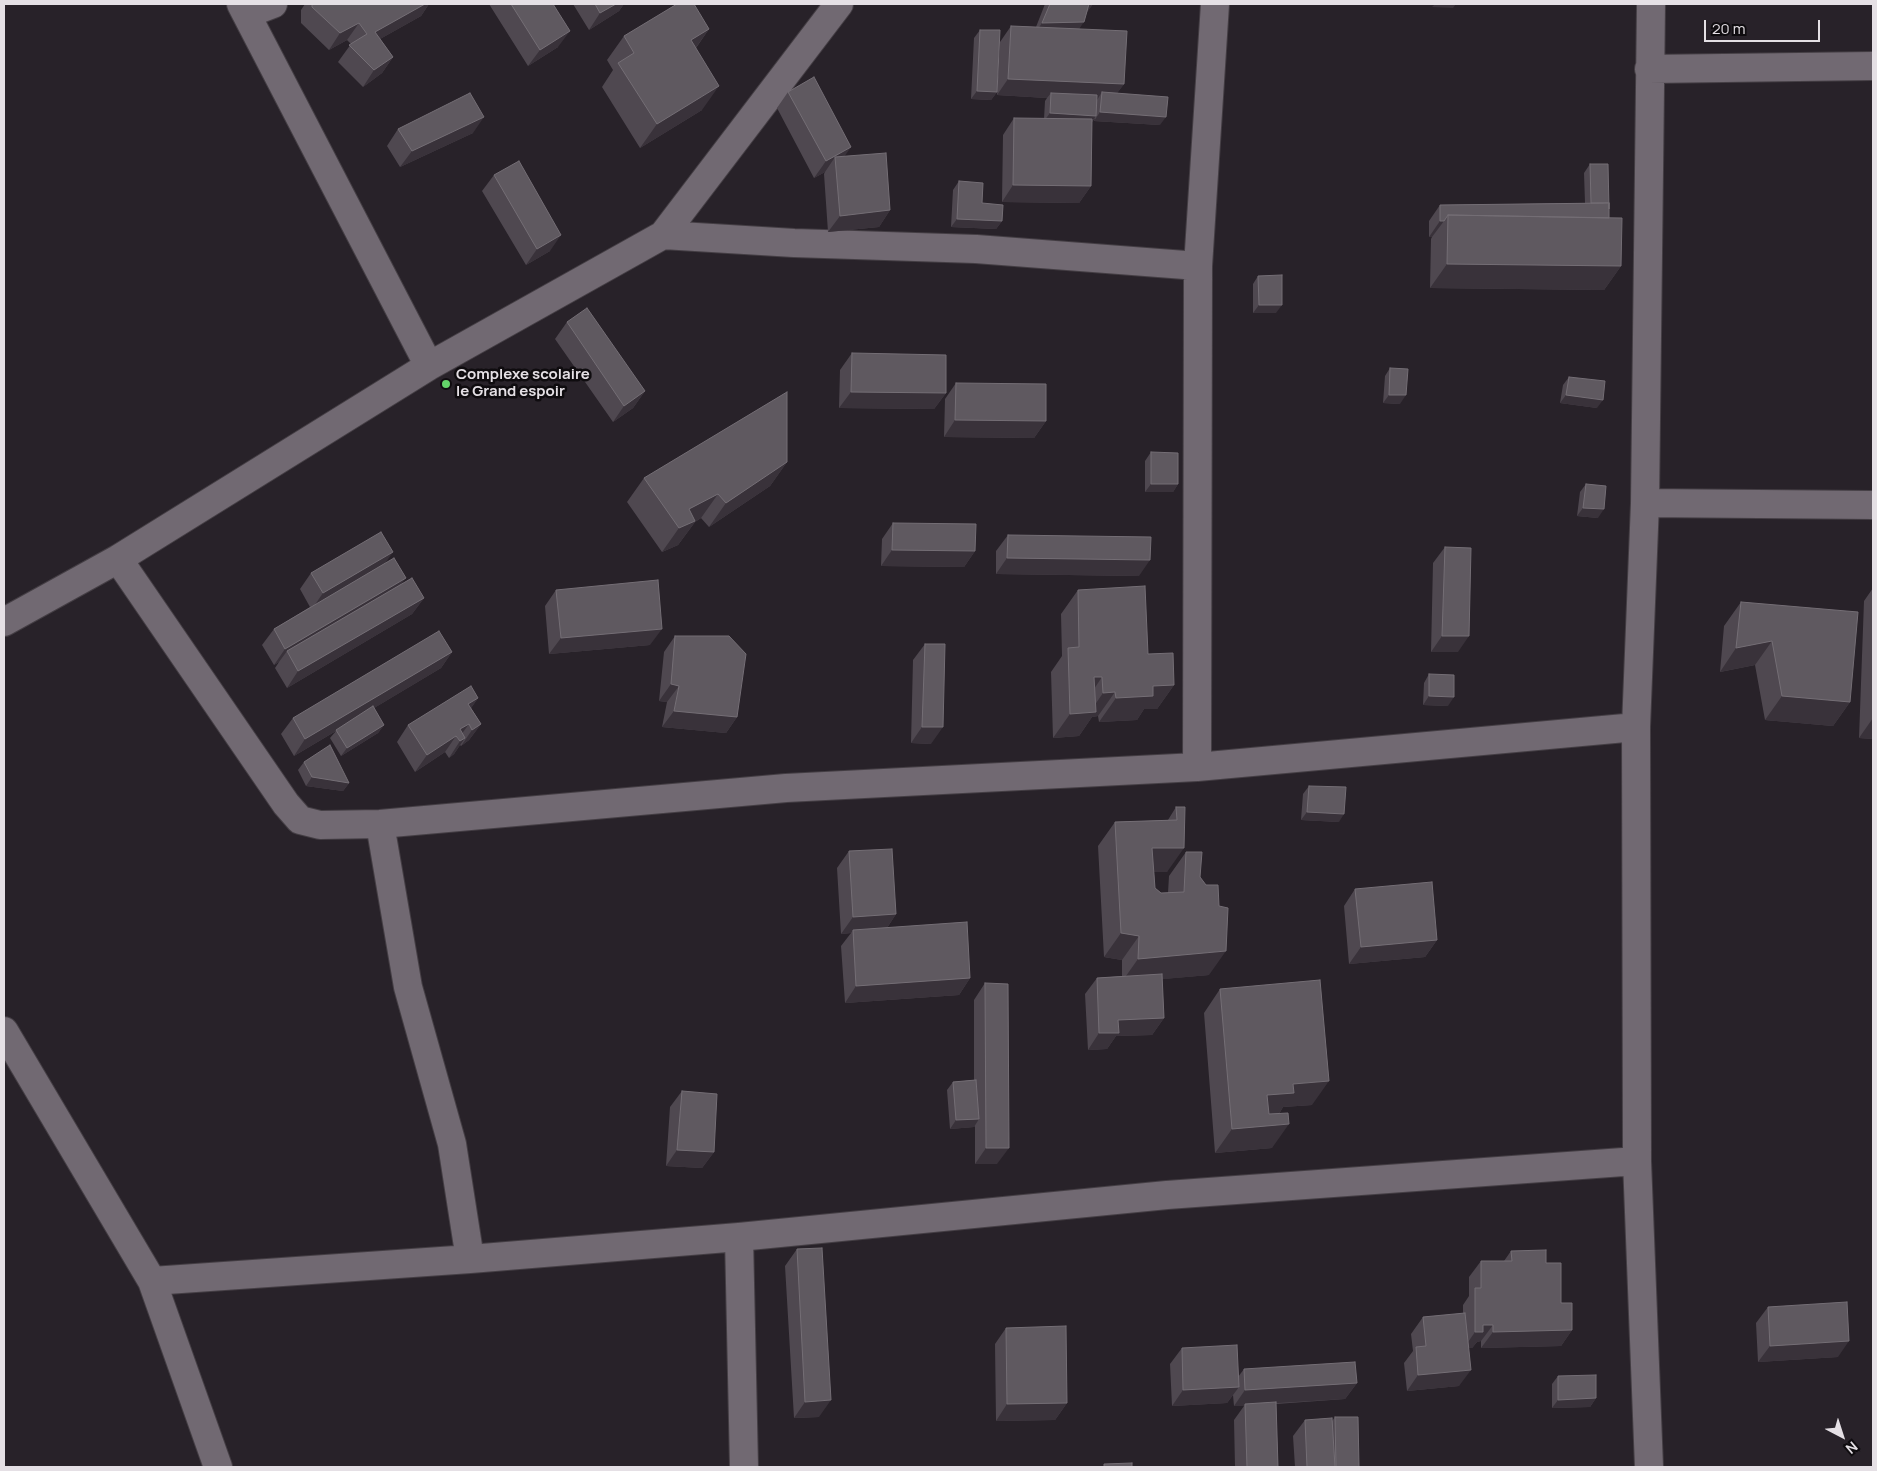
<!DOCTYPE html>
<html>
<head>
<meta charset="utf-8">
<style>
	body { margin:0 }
	#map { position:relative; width:1877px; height:1471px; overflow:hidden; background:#282229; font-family:Manrope,sans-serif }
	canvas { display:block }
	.frame { position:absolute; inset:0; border:5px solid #e5e0e5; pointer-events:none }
	.north { position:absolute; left:1817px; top:1411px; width:50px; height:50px; -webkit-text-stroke:4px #0f0c0f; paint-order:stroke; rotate:140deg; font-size:14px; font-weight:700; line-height:20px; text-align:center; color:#e5e0e5 }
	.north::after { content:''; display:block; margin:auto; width:18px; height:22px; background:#e5e0e5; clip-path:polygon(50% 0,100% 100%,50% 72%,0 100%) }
	.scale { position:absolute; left:1704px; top:20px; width:116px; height:22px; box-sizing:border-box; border:2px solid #e5e0e5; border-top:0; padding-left:6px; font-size:15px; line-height:18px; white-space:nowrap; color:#e5e0e5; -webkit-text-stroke:4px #0f0c0f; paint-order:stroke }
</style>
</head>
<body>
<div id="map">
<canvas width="1877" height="1471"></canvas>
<div class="frame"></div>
<div class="north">N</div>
<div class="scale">20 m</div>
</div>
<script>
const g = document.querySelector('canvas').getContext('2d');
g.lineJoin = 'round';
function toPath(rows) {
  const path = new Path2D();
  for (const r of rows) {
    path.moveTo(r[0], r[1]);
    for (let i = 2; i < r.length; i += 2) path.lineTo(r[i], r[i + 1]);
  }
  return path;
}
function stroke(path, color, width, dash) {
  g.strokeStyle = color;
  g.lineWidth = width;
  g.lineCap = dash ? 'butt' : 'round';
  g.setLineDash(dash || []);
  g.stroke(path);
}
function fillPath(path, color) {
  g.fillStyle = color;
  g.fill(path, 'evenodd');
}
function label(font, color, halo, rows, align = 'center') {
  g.font = font + ' Manrope,sans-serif';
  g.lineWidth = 5;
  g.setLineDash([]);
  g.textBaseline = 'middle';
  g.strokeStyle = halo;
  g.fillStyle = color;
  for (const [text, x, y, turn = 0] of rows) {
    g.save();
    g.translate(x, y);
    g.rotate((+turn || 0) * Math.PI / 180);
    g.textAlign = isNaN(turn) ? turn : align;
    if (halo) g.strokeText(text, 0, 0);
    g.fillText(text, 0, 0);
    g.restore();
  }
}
const street = toPath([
	[241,4,429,366],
	[247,14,273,4],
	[1649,69,1873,66],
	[663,235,839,4],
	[1645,503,1873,505],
	[118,559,286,804,300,820,320,825,380,824,786,788,1197,767,1636,727],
	[4,622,118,559,429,366,663,235,794,243,976,249,1198,266],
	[1197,767,1198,266,1215,4],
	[380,824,408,987,452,1144,470,1259],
	[4,1031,152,1281,218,1467],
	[739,1237,744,1467],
	[152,1281,470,1259,739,1237,1167,1195,1637,1161],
	[1649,1467,1637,1161,1636,727,1645,503,1651,4]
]);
stroke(street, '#443e44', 30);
stroke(street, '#716972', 28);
fillPath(toPath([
	[305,4,429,4,421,16,380,39,393,57,382,73,363,87,338,62,351,44,347,40,329,50,301,23,301,10],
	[489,4,553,4,558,47,528,66],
	[573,4,624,4,619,11,589,30],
	[1045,4,1093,4,1087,12,1079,29,1124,84,1117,93,1160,125,1094,121,1095,118,1092,122,1091,186,1079,203,1002,202,1003,135,1014,118,1044,119,1045,101,1047,98,997,95,1000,42,1011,26,1036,27],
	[709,29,696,48,702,110,640,148,602,87,613,70,607,60,624,36],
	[980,30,997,92,991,100,971,99,974,38],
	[788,92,890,210,879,227,828,232,824,174,825,172,814,178,777,108],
	[398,129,473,133,400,167,387,146],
	[1590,164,1609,218,1621,266,1604,290,1430,288,1431,239,1432,237,1429,237,1429,221,1440,205,1585,203,1584,173],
	[494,175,550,251,526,265,482,191],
	[959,181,982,203,1002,221,996,229,951,227,953,190],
	[1258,276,1276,313,1253,313,1253,284],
	[567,322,645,391,633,408,613,422,555,339],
	[852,353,946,393,934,409,839,408,840,370],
	[1390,368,1400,404,1383,403,1385,376],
	[1569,377,1597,408,1560,403,1563,385],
	[956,383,1046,421,1034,438,944,437,945,399],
	[1151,452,1178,484,1173,492,1145,492,1145,461],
	[787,462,770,486,709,527,701,518,695,522,678,545,662,552,627,502,644,478],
	[1586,484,1598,518,1577,516,1580,492],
	[893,523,975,551,964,567,881,566,882,539],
	[1008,535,1139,576,996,574,996,551],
	[1445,547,1458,652,1431,652,1433,563],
	[385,564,401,585,424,598,412,614,287,688,275,668,279,662,274,665,262,645,274,629,310,607,300,589,311,573],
	[1873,588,1873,739,1859,738,1864,601],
	[556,590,650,645,549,654,545,606],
	[1078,590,1148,654,1174,685,1157,709,1144,709,1137,720,1099,722,1098,716,1092,717,1079,736,1053,738,1051,672,1062,656,1061,614],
	[1741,602,1850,702,1833,726,1765,720,1755,665,1720,672,1724,626],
	[675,636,737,717,726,733,662,727,667,702,659,701,664,652],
	[925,644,931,744,911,743,913,660],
	[452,652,441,668,374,708,384,725,378,733,341,756,330,738,336,731,294,756,281,734,293,718],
	[1429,674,1448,706,1423,705,1424,683],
	[478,698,471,708,481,724,469,740,461,746,460,745,454,754,449,758,445,752,415,772,397,742,408,725],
	[304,762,349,783,343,791,306,786,298,770],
	[1309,786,1339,822,1301,820,1303,794],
	[1176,807,1185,807,1167,872,1154,872,1155,888,1161,893,1168,893,1169,876,1186,852,1200,877,1209,975,1162,979,1164,1018,1152,1035,1116,1036,1107,1049,1088,1050,1085,994,1097,978,1122,976,1122,960,1104,957,1098,846,1115,822,1168,820],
	[849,851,896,914,887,928,970,978,959,995,845,1003,841,946,851,933,841,934,837,868],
	[1355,889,1437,940,1425,957,1349,964,1344,906],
	[985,983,997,1164,975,1164,975,1126,974,1127,950,1129,947,1090,953,1082,974,1080,974,1000],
	[1220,989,1312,1105,1283,1107,1279,1114,1272,1148,1215,1153,1204,1013],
	[682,1091,714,1152,702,1168,666,1166,670,1107],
	[797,1249,819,1417,794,1418,785,1266],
	[1511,1251,1546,1263,1572,1330,1561,1346,1481,1348,1481,1341,1477,1342,1472,1348,1469,1348,1459,1386,1407,1391,1404,1363,1413,1351,1411,1334,1423,1317,1463,1314,1463,1305,1469,1296,1469,1277,1481,1261,1504,1261],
	[1768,1307,1838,1357,1758,1362,1756,1323],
	[1006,1328,1067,1403,1055,1420,996,1421,995,1344],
	[1182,1348,1238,1377,1244,1369,1357,1383,1345,1399,1276,1404,1278,1467,1235,1467,1234,1420,1244,1406,1234,1406,1233,1395,1227,1403,1172,1406,1170,1364],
	[1558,1376,1596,1398,1590,1407,1552,1408,1552,1384],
	[1335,1417,1359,1467,1295,1467,1293,1436,1305,1420,1332,1421]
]), '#4f4850');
fillPath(toPath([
	[425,4,429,4,421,16,364,48,375,32],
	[616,4,624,4,619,11,589,30,600,13],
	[1085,4,1093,4,1087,12],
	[1435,4,1456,4,1453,8,1432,7],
	[1084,22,1072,39,1031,39,1042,23],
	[359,23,347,40,329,50,340,33],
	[709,29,692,53,691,40],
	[570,31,558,47,528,66,540,50],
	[393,57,382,73,363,87,374,70],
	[1008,79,1124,84,1112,100,1102,92,1097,100,1051,93,1047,98,997,95],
	[719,86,702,110,640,148,657,124],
	[977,91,997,92,991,100,971,99],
	[1100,112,1166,117,1160,125,1094,121],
	[1050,113,1096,116,1090,124,1044,121],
	[484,117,473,133,400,167,412,151],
	[851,147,840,163,835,157,825,172,814,178,826,161],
	[1013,185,1091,186,1079,203,1002,202],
	[890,210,879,227,828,232,840,216],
	[957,219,1002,221,996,229,951,227],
	[1440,221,1444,221,1432,237,1429,237],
	[561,235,550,251,526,265,537,249],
	[1447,264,1621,266,1604,290,1430,288],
	[1259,305,1282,305,1276,313,1253,313],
	[645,391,633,408,613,422,624,406],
	[851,392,946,393,934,409,839,408],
	[1389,395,1406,395,1400,404,1383,403],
	[1566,395,1603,400,1597,408,1560,403],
	[955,420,1046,421,1034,438,944,437],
	[787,462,770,486,709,527,726,503],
	[1151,484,1178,484,1173,492,1145,492],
	[718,494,701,518,695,522,678,545,662,552,679,528,689,509],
	[1583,508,1604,509,1598,518,1577,516],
	[892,550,975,551,964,567,881,566],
	[393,552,382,568,312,609,323,593],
	[1007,558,1150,560,1139,576,996,574],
	[406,578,394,594,287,651,279,662,274,665,285,649],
	[424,598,412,614,287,688,298,671],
	[662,629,650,645,549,654,561,638],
	[1442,636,1469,636,1458,652,1431,652],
	[1772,641,1755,665,1720,672,1736,648],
	[452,652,441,668,294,756,305,739],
	[1094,677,1102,677,1086,701],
	[671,684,679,686,667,702,659,701],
	[1174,685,1157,709,1144,709,1137,720,1099,722,1116,698,1153,686],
	[1115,692,1098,716,1092,717,1079,736,1053,738,1070,714,1090,712,1103,693],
	[1429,696,1454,697,1448,706,1423,705],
	[1782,696,1850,702,1833,726,1765,720],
	[478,698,467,714,468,704],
	[674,711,737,717,726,733,662,727],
	[1873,718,1873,739,1859,738],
	[469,724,458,739,456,736,445,752,415,772,427,755,460,729],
	[481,724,469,740,461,746,472,730],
	[384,725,378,733,341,756,347,748],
	[922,727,943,727,931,744,911,743],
	[465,738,454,754,449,758,460,741],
	[312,777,349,783,343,791,306,786],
	[1307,812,1344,814,1339,822,1301,820],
	[1152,848,1184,848,1167,872,1135,872],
	[896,914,885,931,853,930,851,933,841,934,853,917],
	[1121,933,1139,936,1122,960,1104,957],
	[1437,940,1425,957,1349,964,1361,947],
	[1226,951,1209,975,1121,983,1138,959],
	[970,978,959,995,845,1003,856,986],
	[1164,1018,1152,1035,1116,1036,1107,1049,1088,1050,1099,1033,1118,1020],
	[1329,1081,1312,1105,1283,1107,1277,1117,1251,1119,1267,1095,1293,1084],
	[979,1119,974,1127,950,1129,956,1120],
	[1289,1124,1272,1148,1215,1153,1232,1129],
	[986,1148,1009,1148,997,1164,975,1164],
	[677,1150,714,1152,702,1168,666,1166],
	[1483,1325,1493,1325,1481,1341,1477,1342,1472,1348,1464,1348,1475,1332],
	[1572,1330,1561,1346,1481,1348,1493,1332],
	[1849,1341,1838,1357,1758,1362,1770,1346],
	[1471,1370,1459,1386,1407,1391,1418,1375],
	[1357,1383,1345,1399,1245,1405,1245,1404,1244,1406,1234,1406,1245,1390],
	[1239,1387,1227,1403,1172,1406,1183,1390],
	[1596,1398,1590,1407,1552,1408,1558,1400],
	[831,1400,819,1417,794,1418,805,1402],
	[1067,1403,1055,1420,996,1421,1007,1404]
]), '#39323a');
const building = toPath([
	[312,4,425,4,375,32,393,57,374,70,349,45,367,34,359,23,340,33,312,7,312,4],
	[511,4,553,4,570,31,540,50,511,4],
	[595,4,616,4,600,13,595,4],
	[677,4,694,4,709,29,691,40,719,86,657,124,618,63,634,53,624,36,677,4],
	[1050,4,1089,4,1084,22,1042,23,1050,4],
	[1011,26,1127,31,1124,84,1008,79,1011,26],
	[980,30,1000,30,997,92,977,91,980,30],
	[814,77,851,147,826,161,788,92,814,77],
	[1102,92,1168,97,1166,117,1100,112,1102,92],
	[470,93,484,117,412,151,398,129,470,93],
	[1051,93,1097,95,1096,116,1050,113,1051,93],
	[1014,118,1092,119,1091,186,1013,185,1014,118],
	[886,153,890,210,840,216,835,157,886,153],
	[519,161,561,235,537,249,494,175,519,161],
	[1590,164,1608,164,1609,209,1609,203,1591,203,1590,164],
	[959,181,983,183,982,203,1003,205,1002,221,957,219,959,181],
	[1609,203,1609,218,1448,215,1444,221,1440,221,1440,205,1609,203],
	[1448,215,1622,218,1621,266,1447,264,1448,215],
	[1282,275,1282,305,1259,305,1258,276,1282,275],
	[587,308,645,391,624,406,567,322,587,308],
	[852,353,946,355,946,393,851,392,852,353],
	[1390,368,1408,369,1406,395,1389,395,1390,368],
	[1569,377,1605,381,1603,400,1566,395,1569,377],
	[956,383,1046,384,1046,421,955,420,956,383],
	[787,392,787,462,726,503,718,494,689,509,695,521,679,528,644,478,787,392],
	[1151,452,1178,453,1178,484,1151,484,1151,452],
	[1586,484,1606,486,1604,509,1583,508,1586,484],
	[893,523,976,524,975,551,892,550,893,523],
	[381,532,393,552,323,593,311,573,381,532],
	[1008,535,1151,537,1150,560,1007,558,1008,535],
	[1445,547,1471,548,1469,636,1442,636,1445,547],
	[394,558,406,578,285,649,274,629,394,558],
	[412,578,424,598,298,671,287,651,412,578],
	[658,580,662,629,561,638,556,590,658,580],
	[1145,586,1148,654,1173,653,1174,685,1153,686,1153,696,1116,698,1115,692,1103,693,1102,677,1094,677,1096,712,1070,714,1068,648,1079,647,1078,590,1145,586],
	[1741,602,1858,612,1850,702,1782,696,1772,641,1736,648,1741,602],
	[439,631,452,652,305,739,293,718,439,631],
	[675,636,729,636,746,654,737,717,674,711,679,686,671,684,675,636],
	[925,644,945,644,943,727,922,727,925,644],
	[1429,674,1454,675,1454,697,1429,696,1429,674],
	[471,686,478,698,468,704,481,724,472,730,469,724,460,729,465,738,460,741,456,736,427,755,408,725,471,686],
	[373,706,384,725,347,748,336,730,373,706],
	[330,745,349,783,312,777,304,762,330,745],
	[1309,786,1346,787,1344,814,1307,812,1309,786],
	[1176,807,1185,807,1184,848,1152,848,1155,888,1161,893,1184,892,1186,852,1202,852,1200,877,1206,885,1218,885,1219,906,1228,908,1226,951,1138,959,1139,936,1121,933,1115,822,1177,820,1176,807],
	[892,849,896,914,853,917,849,851,892,849],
	[1432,882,1437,940,1361,947,1355,889,1432,882],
	[967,922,970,978,856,986,853,930,967,922],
	[1162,974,1164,1018,1118,1020,1119,1033,1099,1033,1097,978,1162,974],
	[1320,980,1329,1081,1293,1084,1294,1093,1267,1095,1269,1114,1288,1113,1289,1124,1232,1129,1220,989,1320,980],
	[985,983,1008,984,1009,1148,986,1148,985,983],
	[976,1080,979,1119,956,1120,953,1082,976,1080],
	[682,1091,717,1094,714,1152,677,1150,682,1091],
	[822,1248,831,1400,805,1402,797,1249,822,1248],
	[1546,1250,1546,1263,1561,1263,1561,1303,1572,1303,1572,1330,1493,1332,1493,1325,1483,1325,1483,1332,1475,1332,1475,1288,1481,1288,1481,1261,1512,1261,1511,1251,1546,1250],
	[1847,1302,1849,1341,1770,1346,1768,1307,1847,1302],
	[1465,1313,1471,1370,1418,1375,1416,1347,1426,1346,1423,1317,1465,1313],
	[1066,1326,1067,1403,1007,1404,1006,1328,1066,1326],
	[1237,1345,1239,1387,1183,1390,1182,1348,1237,1345],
	[1355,1362,1357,1383,1245,1390,1244,1369,1355,1362],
	[1596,1375,1596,1398,1558,1400,1558,1376,1596,1375],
	[1276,1402,1278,1467,1247,1467,1245,1404,1276,1402],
	[1335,1417,1358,1417,1359,1467,1336,1467,1335,1417],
	[1332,1418,1335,1467,1307,1467,1305,1420,1332,1418],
	[1132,1463,1132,1467,1104,1467,1104,1464,1132,1463]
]);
fillPath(building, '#5f5960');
stroke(building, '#746e75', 1);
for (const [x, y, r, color] of [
	[446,384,5,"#63d469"]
]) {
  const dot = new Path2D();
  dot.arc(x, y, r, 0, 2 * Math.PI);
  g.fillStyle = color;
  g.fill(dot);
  stroke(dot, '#0f0c0f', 2);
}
label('bold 15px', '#e5e0e5', '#0f0c0f', [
	["Complexe scolaire",456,375],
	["le Grand espoir",456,392]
], 'left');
</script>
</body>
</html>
